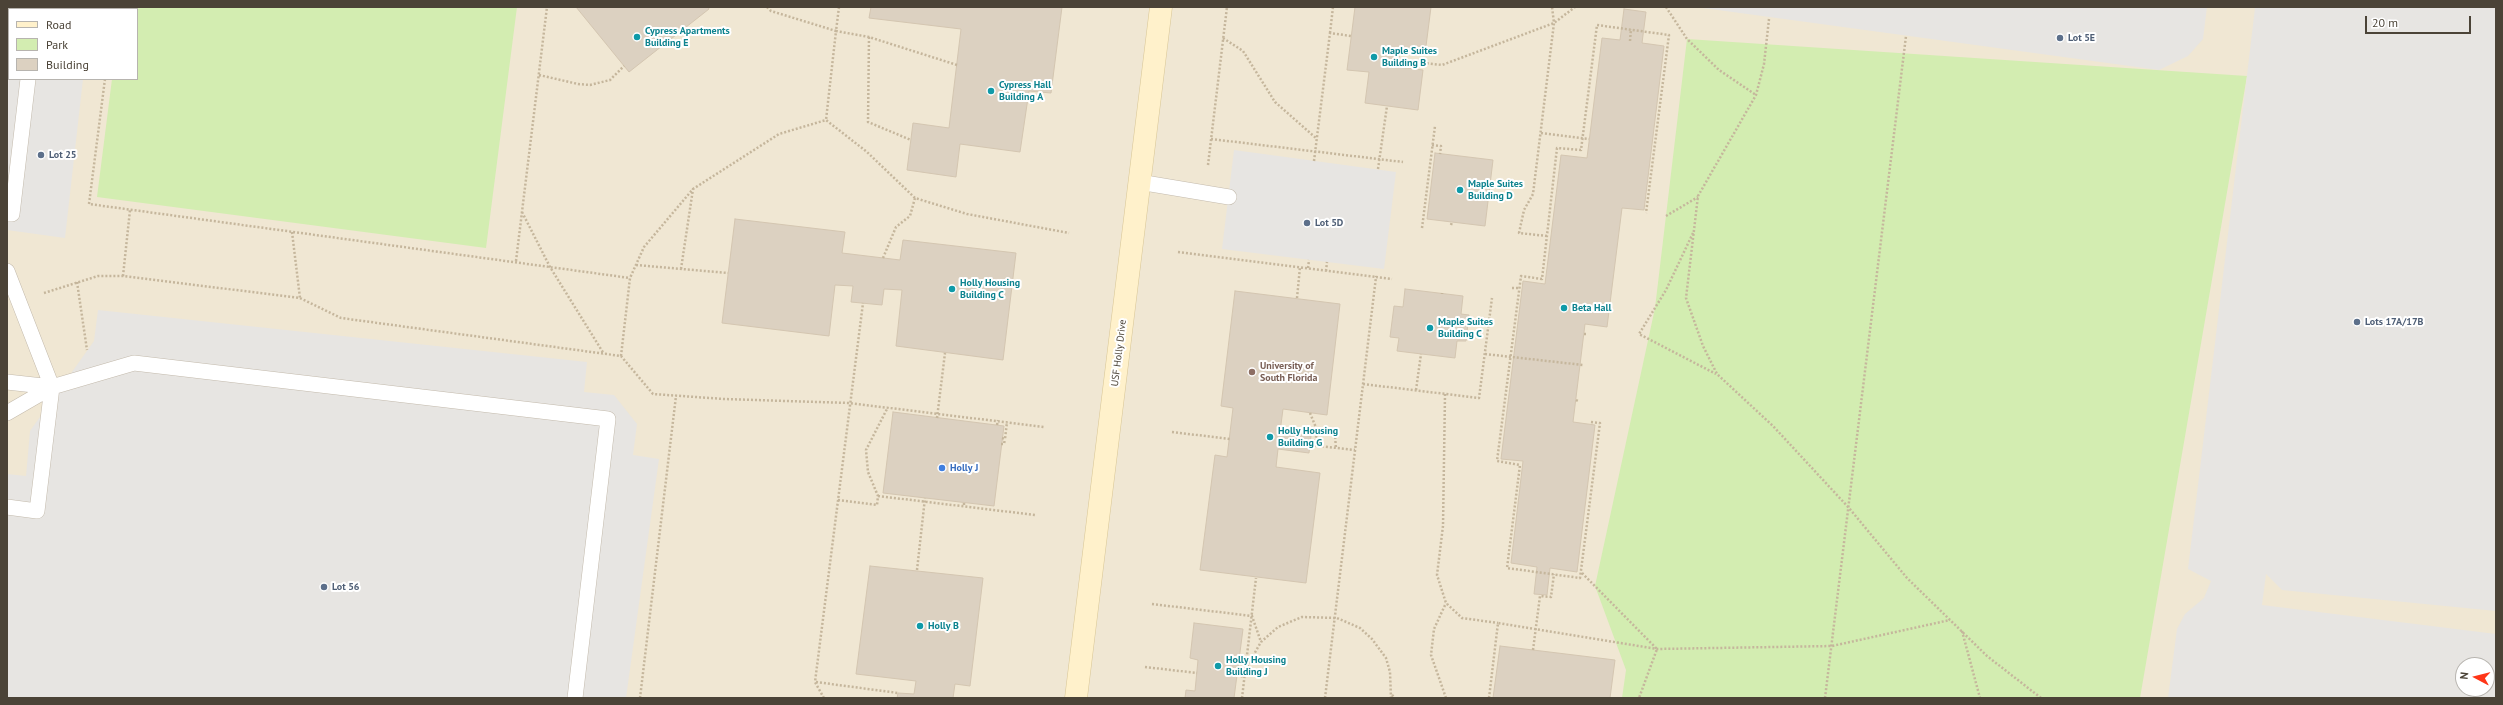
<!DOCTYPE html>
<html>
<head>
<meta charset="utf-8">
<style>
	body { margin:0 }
	#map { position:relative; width:2503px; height:705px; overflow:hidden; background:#f6f2ea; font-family:"PT Sans",sans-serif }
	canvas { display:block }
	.frame { position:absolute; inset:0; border:8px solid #4b4337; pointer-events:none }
	.legend { position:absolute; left:8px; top:8px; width:130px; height:72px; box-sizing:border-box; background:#fff; border:1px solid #b7b4af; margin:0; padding:5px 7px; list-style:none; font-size:12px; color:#4b4337 }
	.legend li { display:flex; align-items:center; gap:8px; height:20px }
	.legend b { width:20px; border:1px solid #b7b4af }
	.north { position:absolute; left:2455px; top:657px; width:40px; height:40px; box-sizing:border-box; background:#fff; border:1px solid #b7b4af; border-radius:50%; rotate:277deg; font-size:11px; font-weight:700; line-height:16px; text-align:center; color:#4b4337 }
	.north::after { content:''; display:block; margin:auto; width:14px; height:18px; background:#ff3618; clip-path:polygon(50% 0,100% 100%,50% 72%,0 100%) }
	.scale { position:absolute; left:2365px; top:16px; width:106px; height:18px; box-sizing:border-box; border:2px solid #4b4337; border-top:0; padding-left:5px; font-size:12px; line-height:14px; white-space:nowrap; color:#4b4337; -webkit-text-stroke:3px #fff; paint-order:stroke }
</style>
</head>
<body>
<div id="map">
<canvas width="2503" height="705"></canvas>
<div class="frame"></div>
<ul class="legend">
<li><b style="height:5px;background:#fff1cb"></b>Road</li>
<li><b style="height:11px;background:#d3edb1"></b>Park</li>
<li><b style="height:11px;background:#dcd1c1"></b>Building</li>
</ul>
<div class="north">N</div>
<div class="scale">20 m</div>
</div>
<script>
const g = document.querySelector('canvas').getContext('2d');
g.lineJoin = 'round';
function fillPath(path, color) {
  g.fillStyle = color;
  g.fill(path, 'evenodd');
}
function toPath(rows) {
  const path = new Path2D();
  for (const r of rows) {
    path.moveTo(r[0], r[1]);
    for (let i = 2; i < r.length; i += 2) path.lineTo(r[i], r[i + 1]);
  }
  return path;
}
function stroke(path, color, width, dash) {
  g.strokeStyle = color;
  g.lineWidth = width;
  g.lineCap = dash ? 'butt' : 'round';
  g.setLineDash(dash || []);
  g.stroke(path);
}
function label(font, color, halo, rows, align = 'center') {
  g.font = font + ' "PT Sans",sans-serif';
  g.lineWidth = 4;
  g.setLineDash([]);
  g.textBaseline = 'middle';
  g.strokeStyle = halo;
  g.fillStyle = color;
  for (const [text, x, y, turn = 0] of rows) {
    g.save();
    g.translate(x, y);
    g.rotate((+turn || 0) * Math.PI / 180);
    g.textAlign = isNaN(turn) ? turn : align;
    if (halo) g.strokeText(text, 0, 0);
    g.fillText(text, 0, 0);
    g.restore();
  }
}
fillPath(toPath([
	[7,7,2496,7,2496,698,7,698],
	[9,9,137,9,137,79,9,79],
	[2463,665,2487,665,2487,689,2463,689]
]), '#f0e7d3');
fillPath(toPath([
	[122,7,517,7,486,248,97,197,112,79,137,79,137,9,121,9],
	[1687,39,2247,76,2140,698,1622,698,1626,670,1595,586,1655,308]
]), '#d3edb1');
fillPath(toPath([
	[7,7,57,7,58,9,9,9,9,79,83,79,65,238,7,230],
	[1696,7,2207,7,2203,39,2188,56,2159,70],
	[2496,7,2496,611,2282,590,2266,574,2262,605,2496,634,2496,698,2168,698,2177,629,2185,614,2204,598,2211,581,2188,569,2255,8],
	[2463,665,2487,665,2487,689,2463,689],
	[1234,150,1396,172,1384,269,1222,249],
	[98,310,587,362,584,392,614,395,637,424,633,455,659,459,626,698,7,698,7,474,26,476,30,431,94,341]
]), '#e7e5e2');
const building = toPath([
	[576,7,708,7,709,9,629,72,576,7],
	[871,7,1062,7,1051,93,1029,91,1020,152,960,144,956,177,907,170,913,123,949,128,961,29,869,18,871,7],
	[1355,7,1431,7,1425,54,1400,50,1398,67,1423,70,1418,110,1365,103,1369,72,1347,70,1355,7],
	[1624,9,1646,12,1642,43,1664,46,1644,210,1622,208,1607,327,1585,324,1573,422,1595,425,1577,572,1550,568,1547,595,1534,594,1537,567,1511,563,1523,461,1501,459,1523,281,1545,284,1561,155,1587,158,1602,38,1620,40,1624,9],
	[1435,153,1493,160,1485,226,1427,219,1435,153],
	[735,219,845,232,842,253,900,260,903,240,1016,253,1003,360,896,346,902,290,884,289,882,305,851,302,853,286,835,285,829,336,722,323,735,219],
	[1405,289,1463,296,1461,314,1469,315,1466,341,1457,341,1455,358,1397,351,1399,338,1390,337,1394,306,1403,307,1405,289],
	[1235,291,1340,304,1327,415,1283,409,1280,432,1311,436,1309,453,1278,449,1276,467,1320,473,1306,583,1200,570,1215,455,1227,457,1233,408,1221,406,1235,291],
	[893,412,1004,426,994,506,883,493,893,412],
	[870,566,983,578,970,686,955,684,953,698,897,698,898,693,914,694,916,681,856,674,870,566],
	[1194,623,1243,629,1234,698,1185,698,1186,690,1195,691,1198,660,1190,658,1194,623],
	[1500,646,1615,660,1610,698,1493,698,1500,646]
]);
fillPath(building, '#dcd1c1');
stroke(building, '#d4c6b1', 1);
const lane = toPath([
	[7,58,9,58],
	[1139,182,1229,197],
	[7,214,12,214,28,79],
	[7,271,52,387,37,511,7,507],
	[7,382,52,387],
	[7,413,52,387,134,363,608,419,575,698]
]);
const secondary = toPath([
	[1076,698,1161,7]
]);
stroke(lane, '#c3baac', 16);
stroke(secondary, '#d9c797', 23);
stroke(toPath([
	[767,7,771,11,836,31,826,120],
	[839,7,836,31,869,37,957,65],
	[1666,7,1687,39,1719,70,1756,95],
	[114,9,114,7],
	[1769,19,1764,64,1756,95,1698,196,1686,298,1703,346,1717,374,1773,426,1849,508,1907,578,1987,656,2041,698],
	[1330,33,1333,7],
	[869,37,868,122,911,140],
	[1223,38,1243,51,1275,102,1317,139],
	[1630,41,1631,29],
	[1399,60,1442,65,1554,23,1575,7],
	[539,75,578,84,590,85,610,80,624,66],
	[105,79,89,204,630,278],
	[1541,133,1589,139],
	[1211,139,1403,162],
	[1432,145,1441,146,1440,154],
	[1314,161,1330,33,1351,36],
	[1208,165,1227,7],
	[1378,169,1387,106],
	[522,212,550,267,604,354],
	[1666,216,1698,197],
	[1451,225,1452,222],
	[1422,228,1435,126],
	[292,232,300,298],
	[1693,233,1666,290,1639,334,1716,374],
	[1547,236,1519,233,1524,210,1533,194,1554,23,1552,7],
	[1178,252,1376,277],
	[883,258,896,227,910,216,915,198],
	[516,261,547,7],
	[636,265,728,273],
	[1308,268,1309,260],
	[681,269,693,189],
	[1326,271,1327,262],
	[123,276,130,210],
	[77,282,87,350],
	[1512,288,1519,288],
	[44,293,98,276,123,276,300,298,341,318,621,356,653,394,724,399,849,403,1044,427],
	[1442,294,1442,293],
	[1297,298,1300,267],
	[1584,334,1587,334],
	[1485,354,1583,365],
	[621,356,630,278,644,247,693,189,779,134,826,120,867,152,915,198,967,214,1069,233],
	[1363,384,1479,398,1492,298],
	[1416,390,1421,354],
	[1445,394,1443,526,1437,575,1446,603,1462,618,1498,623],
	[1576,400,1578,401],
	[1310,413,1317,430,1315,445],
	[937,418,945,353],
	[1591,422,1600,423,1580,578,1507,568,1520,465,1497,461,1521,276,1542,279,1557,148,1581,150,1597,25,1669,35,1646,213],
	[997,425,998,420],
	[1317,430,1335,436,1336,448],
	[1172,432,1230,439],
	[1002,438,1005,439,1007,422],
	[1001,444,1004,444,1005,439],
	[1310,445,1355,450],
	[878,496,1035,515],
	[838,500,877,505,878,496,868,472,866,450,888,407],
	[964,503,964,507],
	[917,570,925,498],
	[1582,573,1657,649,1639,698],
	[1152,604,1252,616,1261,642],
	[1962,631,1980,698],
	[1533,650,1540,596,1551,597,1554,574],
	[1145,667,1197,673],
	[1245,670,1261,642,1278,627,1302,617,1337,618,1360,628,1372,639,1386,658,1390,672,1391,698],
	[1237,675,1245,677],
	[816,682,898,693],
	[1392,695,1395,698],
	[640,698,676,396],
	[824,698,815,682,863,303],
	[1242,698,1256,578],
	[1325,698,1376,277,1392,279],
	[1446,698,1431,655,1434,629,1446,603],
	[1489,698,1498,623,1657,649,1832,646,1950,620],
	[1825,698,1906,36]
]), '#c5b69c', 2.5, [2, 2]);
stroke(lane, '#fff', 15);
stroke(secondary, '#fff1cb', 22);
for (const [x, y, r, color] of [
	[637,37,4,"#0f9aa8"],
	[2060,38,4,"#5c6f8a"],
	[1374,57,4,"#0f9aa8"],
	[991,91,4,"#0f9aa8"],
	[41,155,4,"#5c6f8a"],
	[1460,190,4,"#0f9aa8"],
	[1307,223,4,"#5c6f8a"],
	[952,289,4,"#0f9aa8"],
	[1564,308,4,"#0f9aa8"],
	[2357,322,4,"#5c6f8a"],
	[1430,328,4,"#0f9aa8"],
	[1252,372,4,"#8d6e63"],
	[1270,437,4,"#0f9aa8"],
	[942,468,4,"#3f7fe0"],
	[324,587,4,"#5c6f8a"],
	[920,626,4,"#0f9aa8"],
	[1218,666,4,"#0f9aa8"]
]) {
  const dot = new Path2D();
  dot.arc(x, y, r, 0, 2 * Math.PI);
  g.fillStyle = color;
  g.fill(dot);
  stroke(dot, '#fff', 1.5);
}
label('bold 10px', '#0d838f', '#fff', [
	["Cypress Apartments",645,31],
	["Building E",645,43],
	["Maple Suites",1382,51],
	["Building B",1382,63],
	["Cypress Hall",999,85],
	["Building A",999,97],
	["Maple Suites",1468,184],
	["Building D",1468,196],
	["Holly Housing",960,283],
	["Building C",960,295],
	["Beta Hall",1572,308],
	["Maple Suites",1438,322],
	["Building C",1438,334],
	["Holly Housing",1278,431],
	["Building G",1278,443],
	["Holly B",928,626],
	["Holly Housing",1226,660],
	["Building J",1226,672]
], 'left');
label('bold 10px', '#4e5e75', '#fff', [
	["Lot 5E",2068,38],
	["Lot 25",49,155],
	["Lot 5D",1315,223],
	["Lots 17A/17B",2365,322],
	["Lot 56",332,587]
], 'left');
label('10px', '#4b4337', '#fff', [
	["USF Holly Drive",1119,353,-83]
]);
label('bold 10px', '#785e54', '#fff', [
	["University of",1260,366],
	["South Florida",1260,378]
], 'left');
label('bold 10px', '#366cbe', '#fff', [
	["Holly J",950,468]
], 'left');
</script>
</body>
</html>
